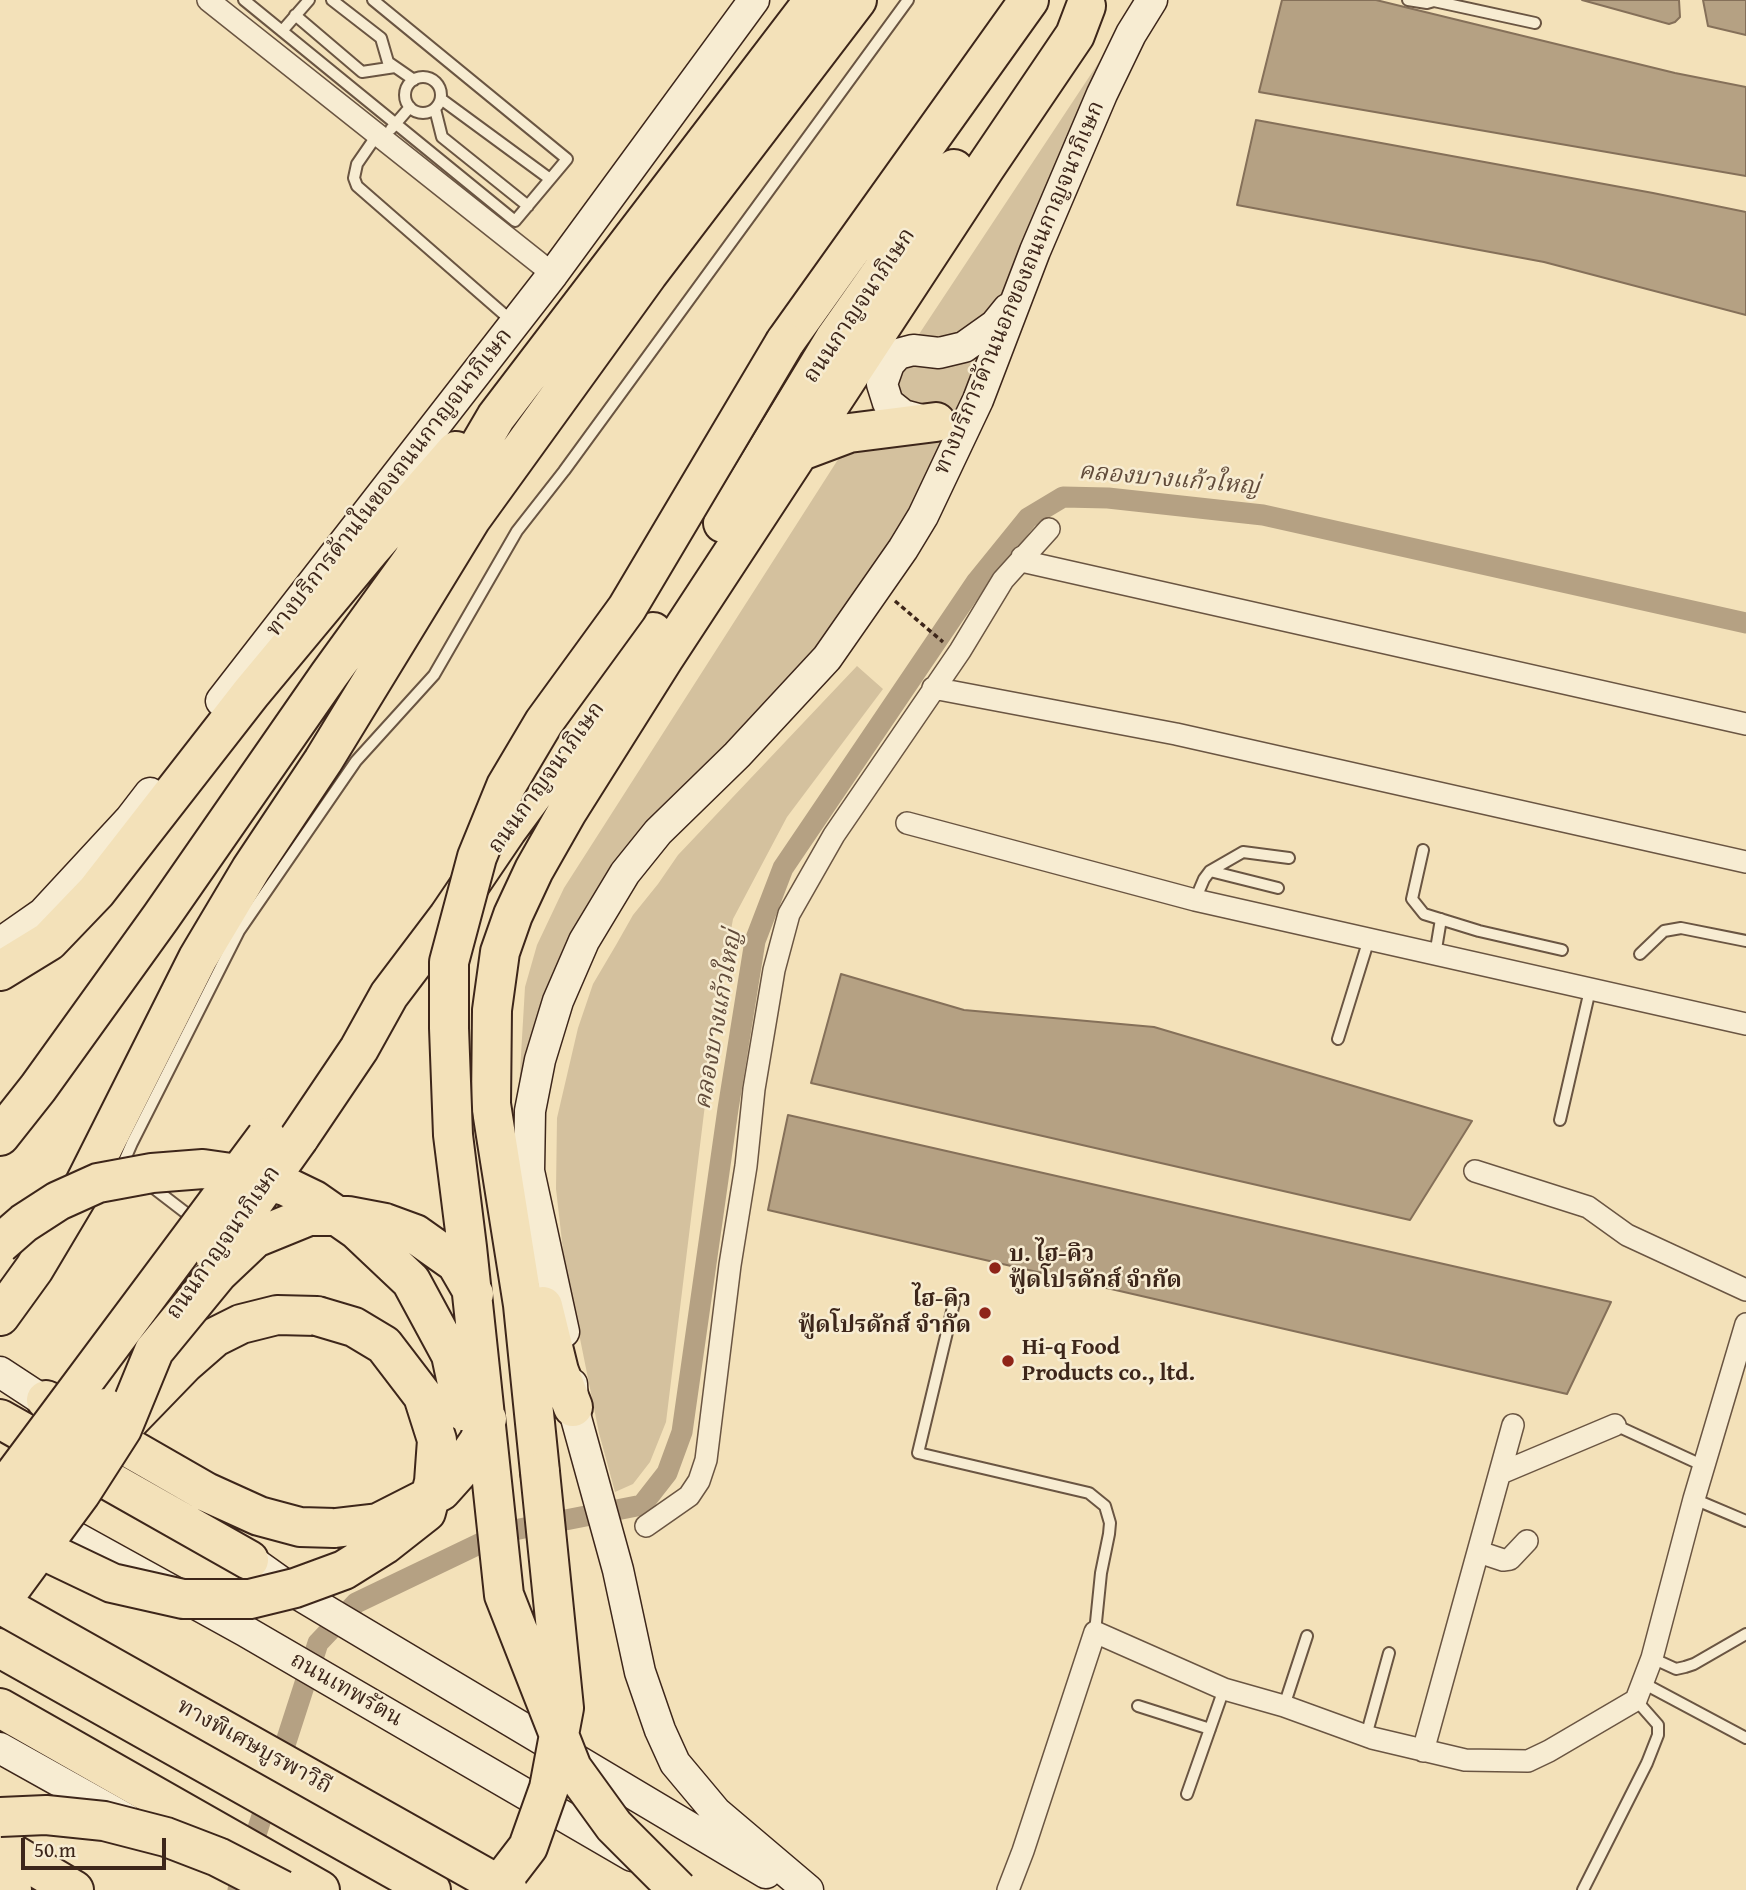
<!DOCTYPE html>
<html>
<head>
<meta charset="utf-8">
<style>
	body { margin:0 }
	#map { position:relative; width:1746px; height:1890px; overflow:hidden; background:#f3e1b9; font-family:"Gentium Book Plus",serif }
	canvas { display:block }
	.scale { position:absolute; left:21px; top:1838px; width:145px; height:32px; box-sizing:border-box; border:4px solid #3d261a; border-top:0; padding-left:9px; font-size:21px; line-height:24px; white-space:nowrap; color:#3d261a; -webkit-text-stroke:5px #f7ecd2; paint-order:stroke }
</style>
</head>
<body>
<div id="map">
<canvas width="1746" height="1890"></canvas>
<div class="scale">50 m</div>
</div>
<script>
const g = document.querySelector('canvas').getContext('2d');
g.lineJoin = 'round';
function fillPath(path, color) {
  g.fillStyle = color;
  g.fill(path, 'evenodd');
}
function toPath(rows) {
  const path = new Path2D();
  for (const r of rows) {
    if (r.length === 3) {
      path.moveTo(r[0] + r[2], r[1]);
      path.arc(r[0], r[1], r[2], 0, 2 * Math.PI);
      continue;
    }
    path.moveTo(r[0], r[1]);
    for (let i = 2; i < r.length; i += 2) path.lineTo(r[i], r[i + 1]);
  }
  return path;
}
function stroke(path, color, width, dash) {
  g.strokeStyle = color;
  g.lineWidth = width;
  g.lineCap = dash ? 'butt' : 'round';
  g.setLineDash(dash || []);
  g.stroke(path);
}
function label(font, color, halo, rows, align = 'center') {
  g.font = font + ' "Gentium Book Plus","Noto Serif Thai",serif';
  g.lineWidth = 5;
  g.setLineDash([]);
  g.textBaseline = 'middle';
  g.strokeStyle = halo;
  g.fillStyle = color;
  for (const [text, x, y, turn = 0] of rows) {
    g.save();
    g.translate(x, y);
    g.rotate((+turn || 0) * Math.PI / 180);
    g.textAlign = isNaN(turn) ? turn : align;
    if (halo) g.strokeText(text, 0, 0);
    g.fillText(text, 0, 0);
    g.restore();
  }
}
fillPath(toPath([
	[1140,0,1116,83,909,554,637,872,519,1089,525,987,537,945,564,888,892,375],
	[857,666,883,689,787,817,733,919,717,1007,666,1422,650,1462,633,1484,615,1492,599,1433,564,1259,556,1189,557,1118,578,1028,593,984,616,945,633,915,658,884,678,855]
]), '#d4c19e');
const water = toPath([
	[1282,0,1376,0,1675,73,1746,87,1746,176,1259,92,1282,0],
	[1582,0,1679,0,1680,17,1675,22,1669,24,1582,0],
	[1703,0,1746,0,1746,35,1708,26,1703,0],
	[1256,120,1653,193,1746,212,1746,315,1544,262,1237,205,1256,120],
	[841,974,964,1010,1154,1027,1472,1121,1410,1220,811,1083,841,974],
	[788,1115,1611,1302,1567,1394,768,1210,788,1115]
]);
fillPath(water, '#b5a183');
stroke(water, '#857059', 2);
stroke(toPath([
	[238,1890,318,1643,356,1603,504,1532,642,1505,667,1473,682,1432,728,1109,755,941,783,868,977,581,1028,518,1063,497,1108,498,1263,515,1746,623]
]), '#b5a183', 21);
const service = toPath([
	[244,0,515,221,567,159,373,0],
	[332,0,381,38,388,62,414,80],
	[1408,0,1427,3,1434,1,1535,23],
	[295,15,362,72,395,67],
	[282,31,309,0],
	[423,95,18],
	[441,99,550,179],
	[435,109,442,137,528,206],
	[391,129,410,107],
	[377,135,357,164,354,178,357,186,514,323],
	[1423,850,1412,899,1424,914,1479,931,1562,950],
	[1210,871,1278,888],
	[1195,900,1204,879,1210,871,1243,852,1289,858],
	[1640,954,1664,931,1681,928,1746,941],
	[1435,955,1441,919],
	[1338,1039,1369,939],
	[1560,1120,1590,990],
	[128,1169,126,1168,125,1159,132,1143,239,931,356,761,434,675,517,531,564,471,908,0],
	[147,1183,186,1213],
	[954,1303,918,1453,1089,1493,1105,1506,1110,1523,1109,1534,1101,1573,1095,1632],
	[1615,1425,1704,1466],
	[1694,1499,1746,1521],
	[1652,1658,1676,1669,1685,1667,1694,1664,1746,1634],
	[1643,1683,1746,1738],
	[1138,1706,1210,1729],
	[1284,1706,1307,1636],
	[1366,1736,1389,1653],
	[1187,1794,1224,1689],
	[1583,1890,1647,1763,1658,1735,1658,1725,1636,1700]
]);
const minor = toPath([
	[208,0,553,274],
	[1022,557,1026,562,1746,724],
	[933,688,1176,734,1746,862],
	[907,823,1195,900,1746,1024],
	[1475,1171,1588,1207,1627,1235,1746,1290],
	[1501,1473,1615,1425],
	[646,1526,689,1496,699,1481,706,1460,730,1265,746,1166,754,1089,774,970,789,914,834,835,960,651,1003,580,1049,529],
	[1479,1552,1503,1560,1510,1559,1527,1541],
	[1423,1751,1513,1425],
	[1008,1890,1023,1851,1095,1632,1224,1689,1284,1706,1372,1738,1465,1760,1528,1761,1549,1751,1636,1700,1652,1658,1694,1499,1746,1324]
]);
const secondary = toPath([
	[929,422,903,415,888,403,882,384,889,364,898,354,913,350,939,353,964,347,995,325,1008,309],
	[221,701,553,274,754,0],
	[0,943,43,913,130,819,150,793],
	[564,1332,529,1171,530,1111,540,1060,558,1001,584,941,625,873,658,832,737,755,827,658,903,549,923,516,978,400,1035,251,1102,94,1131,34,1152,0],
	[0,1372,61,1412],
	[572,1384,573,1407,618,1570,640,1672,660,1730,675,1763,716,1812,808,1890],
	[37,1516,245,1631,632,1856],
	[232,1547,298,1594,766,1873],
	[0,1748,127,1819]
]);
const motorway = toPath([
	[785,342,1029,0],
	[801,451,849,433,936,422],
	[723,523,834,340,954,169],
	[0,971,49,941,96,892,251,693,370,550,456,451],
	[0,1136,38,1088,161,917,329,675,411,562,496,417,814,0],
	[299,1138,359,1049,389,995,448,917,507,830,653,632],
	[543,1306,559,1371,573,1407],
	[0,1316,34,1269,84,1185,198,958,251,869,323,761,471,519,648,274,857,0],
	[46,1400,206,1492,259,1516,300,1527,335,1528],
	[0,1419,249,1560],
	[122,1428,184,1364,215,1337,241,1324,277,1315,317,1316],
	[540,1472,523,1305,491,1104,492,1010,500,952,513,915,534,870,567,812,664,658,985,168,1075,35,1086,6],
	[0,1648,431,1890],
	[0,1708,320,1890],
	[0,1846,74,1890],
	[0,1883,12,1890]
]);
stroke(service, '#6a5542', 14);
stroke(minor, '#6a5542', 24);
stroke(secondary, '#3d261a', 33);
stroke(motorway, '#3d261a', 42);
stroke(toPath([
	[895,601,943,642]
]), '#3d261a', 3.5, [5, 3.5]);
stroke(service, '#f7ecd2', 10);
stroke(minor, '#f7ecd2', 21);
stroke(secondary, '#f7ecd2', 30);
stroke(motorway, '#f3e1b9', 38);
const motorwayBridge = toPath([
	[0,1244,24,1223,58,1201,98,1183,152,1173,203,1169,252,1176,285,1186,314,1200,357,1230,411,1281,451,1355,463,1411],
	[215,1256,299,1138],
	[0,1494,266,1137],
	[0,1526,47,1552,112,1583,183,1599,250,1599,295,1588,344,1570,384,1545,426,1512,434,1482,437,1440,423,1396,384,1345,354,1327,317,1316],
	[335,1528,378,1523,441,1491,458,1472,479,1441,487,1419],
	[1,1555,106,1408],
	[0,1603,81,1493,122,1429,154,1351,218,1273,255,1238,309,1216,348,1216,385,1223,415,1234,456,1263,474,1294],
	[0,1604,508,1890],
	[0,1817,46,1815,104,1821,166,1837,218,1857,282,1890],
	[495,1890,528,1847,549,1788,564,1708,540,1472],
	[678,1890,614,1826,572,1768,504,1595,467,1247,453,1135,449,1028,449,962,477,857,506,786,544,722,627,608,785,342]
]);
stroke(motorwayBridge, '#3d261a', 42, []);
stroke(motorwayBridge, '#f3e1b9', 38);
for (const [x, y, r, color] of [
	[995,1268,7,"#8f2418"],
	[985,1313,7,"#8f2418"],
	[1008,1361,7,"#8f2418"]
]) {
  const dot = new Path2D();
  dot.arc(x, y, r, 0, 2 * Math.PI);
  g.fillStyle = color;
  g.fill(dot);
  stroke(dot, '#f7ecd2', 2.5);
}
label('23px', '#3d261a', '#f7ecd2', [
	["ทางบริการด้านนอกของถนนกาญจนาภิเษก",1020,288,-67],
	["ถนนกาญจนาภิเษก",860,306,-56],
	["ทางบริการด้านในของถนนกาญจนาภิเษก",390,483,-52],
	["ถนนกาญจนาภิเษก",547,778,-54],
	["ถนนกาญจนาภิเษก",224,1243,-55],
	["ถนนเทพรัตน",346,1690,30],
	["ทางพิเศษบูรพาวิถี",254,1747,29]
]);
label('bold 23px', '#3d261a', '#f7ecd2', [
	["บ. ไฮ-คิว",1009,1255],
	["ฟู้ดโปรดักส์ จำกัด",1009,1281],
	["ไฮ-คิว",971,1300,"right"],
	["ฟู้ดโปรดักส์ จำกัด",971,1326,"right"],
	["Hi-q Food",1022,1348],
	["Products co., ltd.",1022,1374]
], 'left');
label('italic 24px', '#614b3a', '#f7ecd2', [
	["คลองบางแก้วใหญ่",1169,480,5],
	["คลองบางแก้วใหญ่",719,1020,-80]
]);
</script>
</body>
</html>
